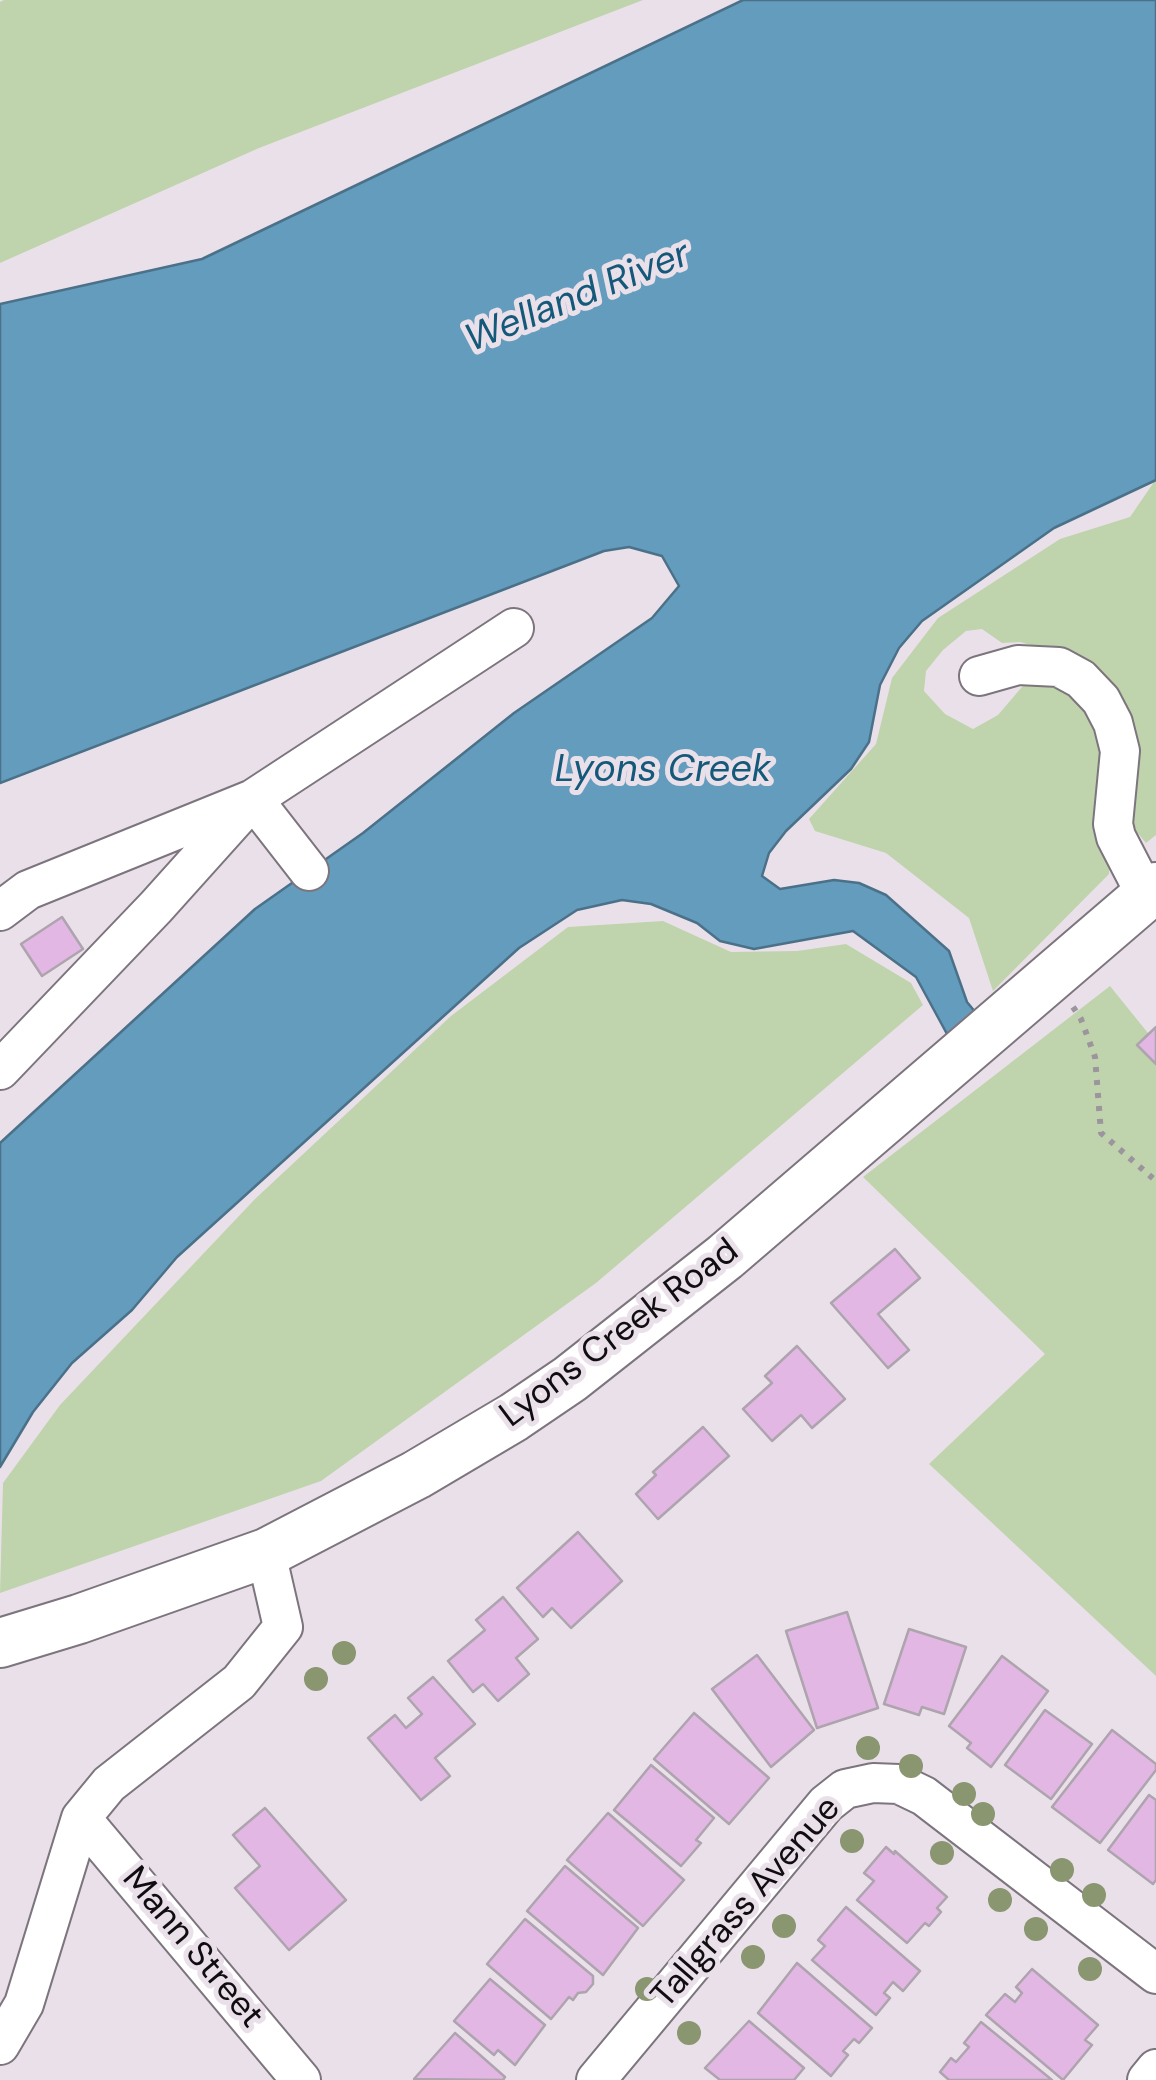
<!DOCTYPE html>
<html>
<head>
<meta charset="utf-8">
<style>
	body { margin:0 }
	canvas { display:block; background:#eae0ea }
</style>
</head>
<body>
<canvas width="1156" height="2080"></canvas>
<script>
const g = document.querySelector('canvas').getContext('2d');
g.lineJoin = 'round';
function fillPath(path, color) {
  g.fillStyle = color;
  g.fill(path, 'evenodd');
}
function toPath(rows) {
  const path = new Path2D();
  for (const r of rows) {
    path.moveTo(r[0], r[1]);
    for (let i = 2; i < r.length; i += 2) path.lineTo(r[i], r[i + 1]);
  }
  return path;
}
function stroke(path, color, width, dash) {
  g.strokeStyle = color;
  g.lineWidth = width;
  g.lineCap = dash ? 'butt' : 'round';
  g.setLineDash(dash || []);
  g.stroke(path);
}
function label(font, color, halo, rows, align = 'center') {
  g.font = font + ' "DM Sans",sans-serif';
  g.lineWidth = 10;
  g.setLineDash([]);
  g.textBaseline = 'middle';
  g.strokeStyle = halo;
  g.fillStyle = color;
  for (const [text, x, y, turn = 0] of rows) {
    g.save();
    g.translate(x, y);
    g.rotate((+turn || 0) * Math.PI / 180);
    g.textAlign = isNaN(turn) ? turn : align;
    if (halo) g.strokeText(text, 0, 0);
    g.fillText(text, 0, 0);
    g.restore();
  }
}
fillPath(toPath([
	[4,0,643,0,259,148,0,263,0,2],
	[1156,479,1156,835,1146,843,1125,818,1132,744,1103,684,1074,657,1020,642,1002,643,982,629,966,631,943,650,926,671,924,691,945,714,973,729,998,715,1027,681,1061,682,1084,696,1114,751,1109,874,993,991,969,918,886,853,815,831,809,819,876,744,892,678,938,618,1060,539,1130,517],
	[663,921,731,952,797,951,846,944,911,983,923,1005,596,1283,321,1481,0,1593,3,1483,60,1405,255,1199,451,1016,568,927],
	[1110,986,1156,1043,1156,1676,929,1464,1045,1354,863,1177]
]), '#bfd4ad');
const water = toPath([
	[743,0,1156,0,1156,480,1054,528,922,621,899,648,880,685,869,742,851,769,786,831,769,853,762,876,780,889,834,880,859,883,886,895,949,951,967,1002,985,1024,953,1045,916,977,853,931,754,949,720,941,697,923,651,904,622,900,577,910,519,948,177,1257,132,1310,72,1363,33,1412,0,1467,0,1143,255,909,363,833,514,713,652,618,679,586,662,556,629,547,604,551,0,783,0,304,202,259,743,0]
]);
fillPath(water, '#649cbd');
stroke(water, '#4b7189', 2.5);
const building = toPath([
	[62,917,83,949,42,976,21,944,62,917],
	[1156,1027,1156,1064,1137,1045,1156,1027],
	[895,1249,920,1278,878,1314,909,1350,888,1368,831,1303,895,1249],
	[797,1346,845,1399,812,1428,801,1415,772,1441,743,1409,772,1383,765,1376,797,1346],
	[703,1427,729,1456,658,1519,636,1494,656,1475,653,1472,703,1427],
	[578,1532,622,1581,571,1628,552,1608,543,1617,517,1588,578,1532],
	[503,1597,538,1639,516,1658,529,1674,498,1701,483,1684,473,1692,448,1661,485,1630,476,1620,503,1597],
	[847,1612,878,1708,817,1728,786,1631,847,1612],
	[909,1629,966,1647,944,1714,922,1707,919,1715,884,1704,909,1629],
	[757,1655,814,1730,771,1767,712,1689,757,1655],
	[1002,1656,1048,1691,991,1767,967,1748,971,1743,949,1726,1002,1656],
	[433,1677,475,1724,435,1758,450,1776,421,1800,368,1738,395,1715,406,1728,422,1714,408,1698,433,1677],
	[1045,1710,1092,1744,1051,1799,1005,1765,1045,1710],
	[694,1713,769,1778,729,1824,654,1759,694,1713],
	[1112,1730,1156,1764,1156,1770,1100,1843,1052,1807,1112,1730],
	[651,1765,714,1818,696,1840,701,1843,681,1866,614,1810,651,1765],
	[1149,1795,1156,1800,1156,1880,1153,1884,1108,1850,1149,1795],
	[265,1808,346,1900,289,1950,235,1888,260,1866,233,1835,265,1808],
	[608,1813,684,1880,643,1926,567,1860,608,1813],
	[886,1847,894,1854,895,1851,947,1897,937,1908,941,1912,929,1926,925,1923,907,1943,857,1900,874,1881,864,1873,886,1847],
	[565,1866,638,1928,603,1975,527,1911,565,1866],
	[846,1907,920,1971,903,1991,893,1982,884,1993,890,1998,876,2015,812,1960,825,1946,818,1940,846,1907],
	[525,1919,593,1976,593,1984,586,1992,578,1993,573,2000,569,1997,551,2019,487,1964,525,1919],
	[797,1963,872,2028,859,2043,854,2039,843,2051,848,2055,831,2076,758,2013,797,1963],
	[1032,1969,1098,2025,1085,2040,1092,2045,1063,2080,986,2015,1005,1994,1015,2002,1022,1993,1016,1987,1032,1969],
	[490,1979,545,2025,515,2065,498,2050,494,2055,454,2021,490,1979],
	[749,2021,804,2068,794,2080,720,2080,705,2068,749,2021],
	[981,2022,1052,2080,949,2080,940,2072,951,2058,956,2062,969,2047,964,2043,981,2022],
	[455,2033,505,2077,503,2080,414,2079,455,2033]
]);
fillPath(building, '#e2b7e4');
stroke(building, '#ada4ae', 2.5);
const minor = toPath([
	[979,676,1018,665,1059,667,1081,679,1101,700,1113,723,1120,751,1113,824,1116,837,1146,895],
	[0,911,28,890,253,799,309,871],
	[0,1070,156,907,253,799,514,628],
	[81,1818,301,2080],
	[0,2045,24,2004,81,1818,109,1784,239,1682,283,1627,266,1553],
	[596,2080,826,1804,845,1789,873,1783,899,1784,924,1796,1156,1974],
	[1147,2080,1156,2069]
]);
const major = toPath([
	[0,1643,79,1619,266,1553,416,1475,514,1417,570,1379,725,1257,1156,887]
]);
stroke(minor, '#7d757d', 42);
stroke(major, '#7d757d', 52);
stroke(toPath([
	[1073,1007,1081,1019,1095,1057,1101,1133,1156,1181]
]), '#9d959d', 6, [5, 8]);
stroke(minor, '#fff', 38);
stroke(major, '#fff', 48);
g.fillStyle = '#899670';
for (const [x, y] of [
	[344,1653],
	[316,1679],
	[868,1748],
	[911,1766],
	[964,1794],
	[983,1814],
	[852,1841],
	[942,1853],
	[1062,1870],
	[1094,1895],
	[1000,1900],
	[784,1926],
	[1036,1929],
	[753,1957],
	[1090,1969],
	[647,1989],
	[689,2033]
]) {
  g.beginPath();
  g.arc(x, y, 12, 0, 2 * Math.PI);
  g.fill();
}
label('35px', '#100d10', '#eae0ea', [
	["Lyons Creek Road",620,1334,-37],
	["Tallgrass Avenue",747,1903,-49],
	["Mann Street",192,1948,50]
]);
label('italic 38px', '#14587a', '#eae0ea', [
	["Welland River",578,298,-22],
	["Lyons Creek",663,771]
]);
</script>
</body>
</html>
